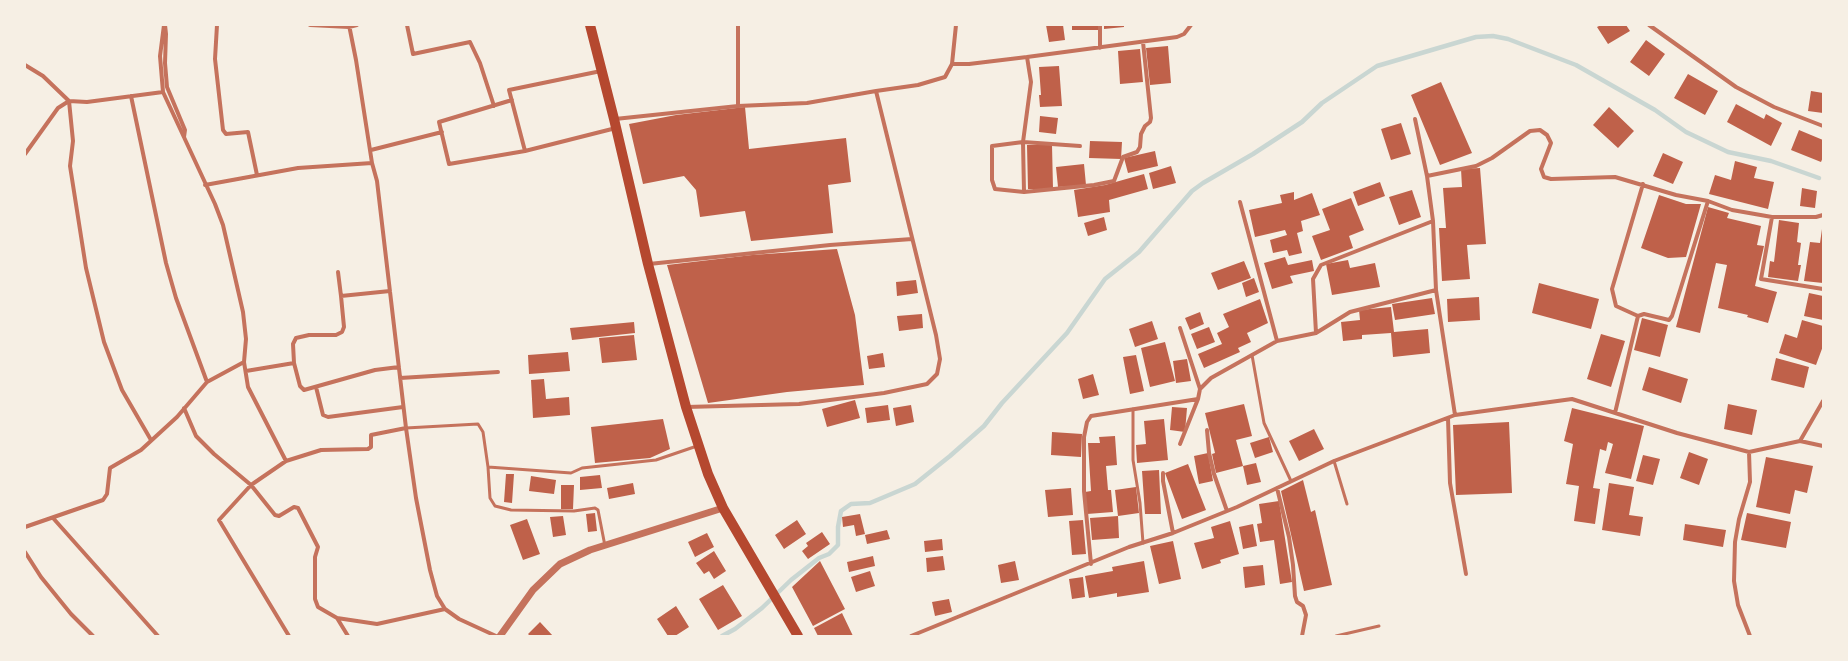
<!DOCTYPE html>
<html>
<head>
<meta charset="utf-8">
<style>
	body { margin:0 }
	#map { position:relative; width:1848px; height:661px; overflow:hidden; background:#f6efe4; font-family:Commissioner,sans-serif }
	canvas { display:block }
	.frame { position:absolute; inset:0; border:26px solid #f6efe4; pointer-events:none }
</style>
</head>
<body>
<div id="map">
<canvas width="1848" height="661"></canvas>
<div class="frame"></div>
</div>
<script>
const g = document.querySelector('canvas').getContext('2d');
g.lineJoin = 'round';
function toPath(rows) {
  const path = new Path2D();
  for (const r of rows) {
    path.moveTo(r[0], r[1]);
    for (let i = 2; i < r.length; i += 2) path.lineTo(r[i], r[i + 1]);
  }
  return path;
}
function stroke(path, color, width, dash) {
  g.strokeStyle = color;
  g.lineWidth = width;
  g.lineCap = dash ? 'butt' : 'round';
  g.setLineDash(dash || []);
  g.stroke(path);
}
function fillPath(path, color) {
  g.fillStyle = color;
  g.fill(path, 'evenodd');
}
stroke(toPath([
	[722,636,735,629,762,608,791,580,819,558,829,554,838,545,838,527,841,511,851,504,870,503,915,484,950,456,984,426,1002,403,1067,333,1105,279,1139,252,1192,191,1203,183,1253,154,1302,122,1322,103,1377,66,1476,37,1493,36,1508,39,1576,65,1655,110,1686,132,1728,152,1771,161,1819,178]
]), '#c9d6d2', 4.5);
fillPath(toPath([
	[1046,25,1063,25,1065,40,1049,42],
	[1072,25,1098,25,1098,30,1072,30],
	[1104,25,1124,25,1124,27,1104,29],
	[1601,25,1626,25,1630,31,1608,44,1597,27],
	[1646,40,1665,54,1649,76,1630,62],
	[1168,46,1171,83,1150,85,1146,48],
	[1140,49,1143,82,1120,84,1118,51],
	[1059,66,1062,106,1040,107,1039,95,1041,95,1039,67],
	[1688,74,1718,91,1705,115,1674,98],
	[1441,82,1472,153,1440,165,1411,95],
	[1811,91,1823,93,1823,113,1808,111],
	[1736,104,1764,119,1766,114,1782,123,1771,146,1727,122],
	[745,107,749,149,846,138,851,182,828,185,833,233,751,241,745,211,700,217,696,190,684,176,643,184,629,124,676,115],
	[1609,107,1634,131,1618,148,1593,125],
	[1040,116,1058,118,1056,134,1039,132],
	[1401,123,1411,154,1391,160,1381,129],
	[1799,130,1823,140,1823,157,1821,162,1791,150],
	[1090,141,1122,142,1121,159,1089,158],
	[1027,145,1052,145,1053,189,1028,189],
	[1155,151,1158,166,1128,173,1124,158],
	[1663,153,1683,162,1673,184,1653,176],
	[1735,161,1757,167,1754,178,1774,182,1768,209,1709,194,1715,175,1731,180],
	[1084,164,1086,185,1058,187,1056,167],
	[1171,166,1176,183,1153,189,1149,173],
	[1480,168,1486,244,1467,245,1470,279,1442,281,1439,228,1446,228,1443,188,1462,187,1461,169],
	[1144,174,1148,189,1109,200,1110,212,1078,217,1074,190,1105,185],
	[1380,182,1385,196,1358,206,1353,192],
	[1802,188,1817,191,1815,208,1800,206],
	[1412,190,1421,217,1399,225,1389,197],
	[1294,192,1294,200,1312,193,1320,215,1301,221,1303,231,1297,233,1302,253,1289,256,1287,250,1273,253,1270,240,1287,235,1285,230,1255,237,1249,210,1282,203,1280,195],
	[1659,195,1686,204,1701,204,1686,257,1668,258,1641,248],
	[1351,198,1364,230,1349,236,1353,248,1321,260,1312,236,1330,230,1322,209],
	[1708,207,1729,213,1727,218,1761,226,1757,245,1764,246,1755,286,1777,292,1768,323,1747,317,1748,315,1718,308,1727,265,1716,263,1700,333,1676,327],
	[1104,217,1107,230,1088,236,1084,223],
	[1779,220,1799,223,1797,242,1801,243,1798,265,1801,265,1798,281,1768,277,1770,261,1774,262],
	[1822,229,1823,283,1804,281,1810,242,1820,243],
	[837,249,855,315,864,385,787,392,708,403,667,265,752,255],
	[1285,257,1288,265,1312,260,1314,271,1290,276,1293,283,1272,289,1264,263],
	[1348,260,1350,268,1375,263,1380,287,1332,295,1326,264],
	[1244,261,1251,278,1218,290,1211,273],
	[1254,278,1259,292,1246,297,1242,283],
	[916,280,918,293,897,296,896,282],
	[1539,283,1599,299,1591,329,1532,313],
	[1809,293,1823,296,1823,320,1804,316],
	[1479,297,1480,320,1448,322,1447,299],
	[1432,298,1435,314,1395,320,1392,304],
	[1260,299,1268,323,1247,333,1251,342,1238,348,1240,352,1204,368,1198,354,1222,344,1217,333,1229,327,1223,314],
	[1391,307,1394,332,1428,329,1430,353,1393,357,1391,333,1362,335,1362,339,1343,341,1341,322,1360,320,1359,310],
	[1200,312,1204,324,1190,330,1185,318],
	[922,314,923,328,899,331,897,316],
	[1642,318,1668,325,1660,357,1634,350],
	[1802,320,1823,326,1823,346,1816,365,1779,353,1785,334,1797,338],
	[1152,321,1158,339,1135,347,1129,329],
	[634,322,635,333,572,340,570,328],
	[1209,327,1215,342,1197,349,1191,334],
	[1601,334,1625,341,1611,387,1587,379],
	[634,335,637,360,602,363,599,338],
	[1165,342,1175,381,1150,387,1141,348],
	[568,352,570,371,529,374,528,355],
	[883,353,885,367,869,369,867,356],
	[1136,355,1144,391,1130,394,1123,357],
	[1776,358,1809,367,1804,388,1771,380],
	[1187,359,1191,381,1176,383,1173,361],
	[1649,367,1688,379,1681,403,1642,390],
	[1093,374,1099,395,1083,399,1078,379],
	[544,379,546,399,569,397,570,415,533,418,531,380],
	[855,400,860,418,827,427,822,409],
	[1244,404,1252,436,1236,440,1243,466,1256,463,1261,482,1247,485,1243,466,1216,473,1212,454,1215,453,1205,413],
	[1728,404,1757,410,1752,435,1724,429],
	[888,405,890,420,867,423,865,408],
	[911,405,914,422,896,426,893,408],
	[1172,407,1187,408,1185,432,1170,430],
	[1572,408,1644,426,1631,479,1605,473,1613,444,1608,442,1606,451,1600,449,1593,488,1600,489,1595,524,1574,521,1579,486,1566,484,1573,444,1564,441],
	[663,419,670,449,650,458,595,463,591,427],
	[1164,419,1168,460,1137,463,1136,445,1146,444,1144,421],
	[1509,422,1512,493,1456,495,1453,425],
	[1314,429,1324,449,1299,461,1289,441],
	[1052,432,1082,434,1081,457,1051,455],
	[1115,436,1117,465,1106,466,1108,490,1111,490,1113,512,1087,514,1085,492,1091,491,1088,443,1100,443,1099,437],
	[1269,437,1273,452,1255,458,1250,443],
	[1689,452,1708,459,1699,485,1680,478],
	[1208,453,1213,481,1199,484,1194,456],
	[1643,455,1660,459,1653,485,1636,481],
	[1766,457,1813,466,1807,493,1795,490,1790,514,1756,507],
	[1188,464,1206,510,1182,519,1165,473],
	[1159,470,1161,514,1145,514,1142,471],
	[506,474,514,474,512,503,504,502],
	[600,475,602,488,580,490,580,477],
	[531,476,556,480,554,494,529,491],
	[1303,480,1311,512,1315,510,1332,585,1304,591,1281,491],
	[633,483,635,494,609,499,607,488],
	[1609,483,1634,487,1629,515,1643,517,1640,536,1602,530],
	[561,485,574,485,573,509,561,509],
	[1136,487,1139,513,1118,516,1115,490],
	[1071,488,1073,515,1048,517,1045,490],
	[1279,501,1292,582,1280,584,1274,540,1260,542,1257,524,1262,523,1259,504],
	[595,513,597,531,588,532,586,514],
	[1747,513,1791,522,1786,548,1741,540],
	[860,514,865,534,856,536,854,525,843,527,842,517],
	[563,516,566,535,553,537,550,517],
	[1118,516,1119,538,1092,540,1090,518],
	[527,519,540,554,523,560,510,525],
	[797,520,806,534,784,549,775,535],
	[1083,520,1086,554,1072,555,1069,521],
	[1230,521,1239,554,1220,560,1221,563,1202,569,1194,543,1214,538,1211,527],
	[1253,524,1257,546,1243,549,1239,527],
	[1685,524,1726,530,1723,547,1683,540],
	[887,530,890,539,867,544,865,535],
	[822,532,830,544,808,559,802,551,808,546,806,543],
	[707,533,714,547,695,557,688,542],
	[942,539,943,550,925,552,924,541],
	[1173,541,1181,579,1159,584,1150,546],
	[714,551,726,571,714,579,709,571,704,574,696,563],
	[873,556,875,566,849,572,847,562],
	[943,556,945,570,927,572,926,558],
	[820,561,845,609,813,626,792,587],
	[1015,561,1019,580,1001,583,998,565],
	[1144,561,1149,592,1117,597,1117,593,1089,598,1085,576,1113,571,1112,567],
	[1263,565,1265,585,1245,588,1243,567],
	[870,571,875,586,856,592,851,577],
	[1083,577,1085,597,1072,599,1069,579],
	[723,585,742,616,718,630,699,599],
	[949,599,952,612,935,616,932,602],
	[676,606,689,627,675,636,668,636,657,619],
	[842,613,853,636,818,636,814,628],
	[540,622,553,636,530,636,528,634]
]), '#bf614a');
stroke(toPath([
	[1252,355,1264,423,1291,481],
	[1133,409,1133,460,1140,503,1143,543],
	[406,428,478,424,483,432,488,467,571,473,582,468,656,460,697,446],
	[1334,461,1347,504],
	[488,467,490,498,495,506,511,510,574,511,595,508,598,510,605,546],
	[1336,636,1379,626]
]), '#c5725c', 3);
stroke(toPath([
	[164,25,160,56,163,92,215,204,223,225,243,312,246,339,244,362,248,387,286,461],
	[165,25,166,34,165,63,167,87,185,130,184,137],
	[217,25,215,59,223,130,226,134,248,132,257,175],
	[310,25,349,27,357,25],
	[349,25,356,60,372,163,377,181,406,428,416,498,430,570,437,596,445,609,459,619,496,636],
	[407,25,413,54,470,42,480,63,494,106],
	[1100,25,1100,48],
	[1649,25,1736,87,1774,107,1823,126],
	[1027,57,1031,82,1023,142,1024,192,1094,185,1114,181,1123,157,1137,152,1140,147,1141,134,1145,126,1150,122,1151,118,1143,42],
	[952,64,969,64,1027,57,1177,37,1184,34,1191,25],
	[25,65,43,76,69,101,73,141,70,166,86,268,104,342,122,390,151,440],
	[876,91,918,85,945,77,952,64,956,25],
	[131,96,166,263,176,298,207,382],
	[512,100,439,122,449,164,525,151,616,128],
	[738,106,738,25],
	[615,119,738,106,807,103,876,91,936,335,940,359,937,374,927,384,884,393,799,404,686,407],
	[1415,119,1427,176,1433,221,1436,290,1455,415],
	[371,150,442,132],
	[525,151,509,90,601,71],
	[25,154,58,108,69,101,87,102,163,92],
	[1427,176,1476,166,1492,158,1530,131,1540,130,1547,135,1551,143,1541,169,1544,177,1551,179,1615,177,1676,195,1708,201,1732,210,1772,217,1816,217,1823,215],
	[205,185,298,168,372,163],
	[1024,192,995,189,992,180,992,146,1023,142,1080,146],
	[1240,202,1277,341],
	[1772,217,1761,279,1823,289],
	[649,264,830,245,912,239],
	[338,272,341,296],
	[1638,316,1616,306,1612,289,1643,184],
	[1180,328,1200,389],
	[1316,333,1313,279,1321,265,1433,221],
	[294,363,293,344,296,338,309,335,336,335,342,332,344,327,341,296,390,291],
	[246,371,294,363,300,386,304,390,375,370,399,367],
	[400,378,498,372],
	[316,387,323,415,328,417,403,407],
	[184,408,196,436,214,454,251,485,275,515,279,516,294,507,298,508,318,547,315,557,315,599,318,607,337,618,348,636],
	[1615,413,1638,316,1644,314,1669,320,1672,316,1708,201],
	[1448,418,1450,483,1466,574],
	[1207,430,1209,453,1214,474,1227,511],
	[1800,441,1823,446],
	[1180,444,1198,399],
	[1749,452,1750,482,1739,519,1735,542,1734,581,1738,605,1750,636],
	[1163,473,1163,481,1173,533],
	[1277,488,1289,537,1293,565,1295,596,1297,602,1303,606,1306,615,1302,636],
	[53,518,158,636],
	[25,527,103,500,107,494,110,468,141,450,177,417,207,382,244,362],
	[25,552,41,577,71,614,93,636],
	[1091,564,1084,491,1084,437,1087,422,1091,416,1198,399,1200,389,1211,378,1277,341,1316,333,1350,312,1436,290],
	[337,618,377,624,445,609],
	[289,636,219,520,251,485,286,461,321,450,368,449,371,447,371,435,406,428],
	[911,636,1129,547,1173,533,1237,507,1334,461,1455,415,1572,399,1677,433,1749,452,1800,441,1823,401]
]), '#c5725c', 4);
stroke(toPath([
	[500,636,533,590,560,564,590,550,723,508]
]), '#c5725c', 7);
stroke(toPath([
	[590,25,614,119,648,264,686,407,708,474,723,508,798,636]
]), '#b5482f', 10);
</script>
</body>
</html>
